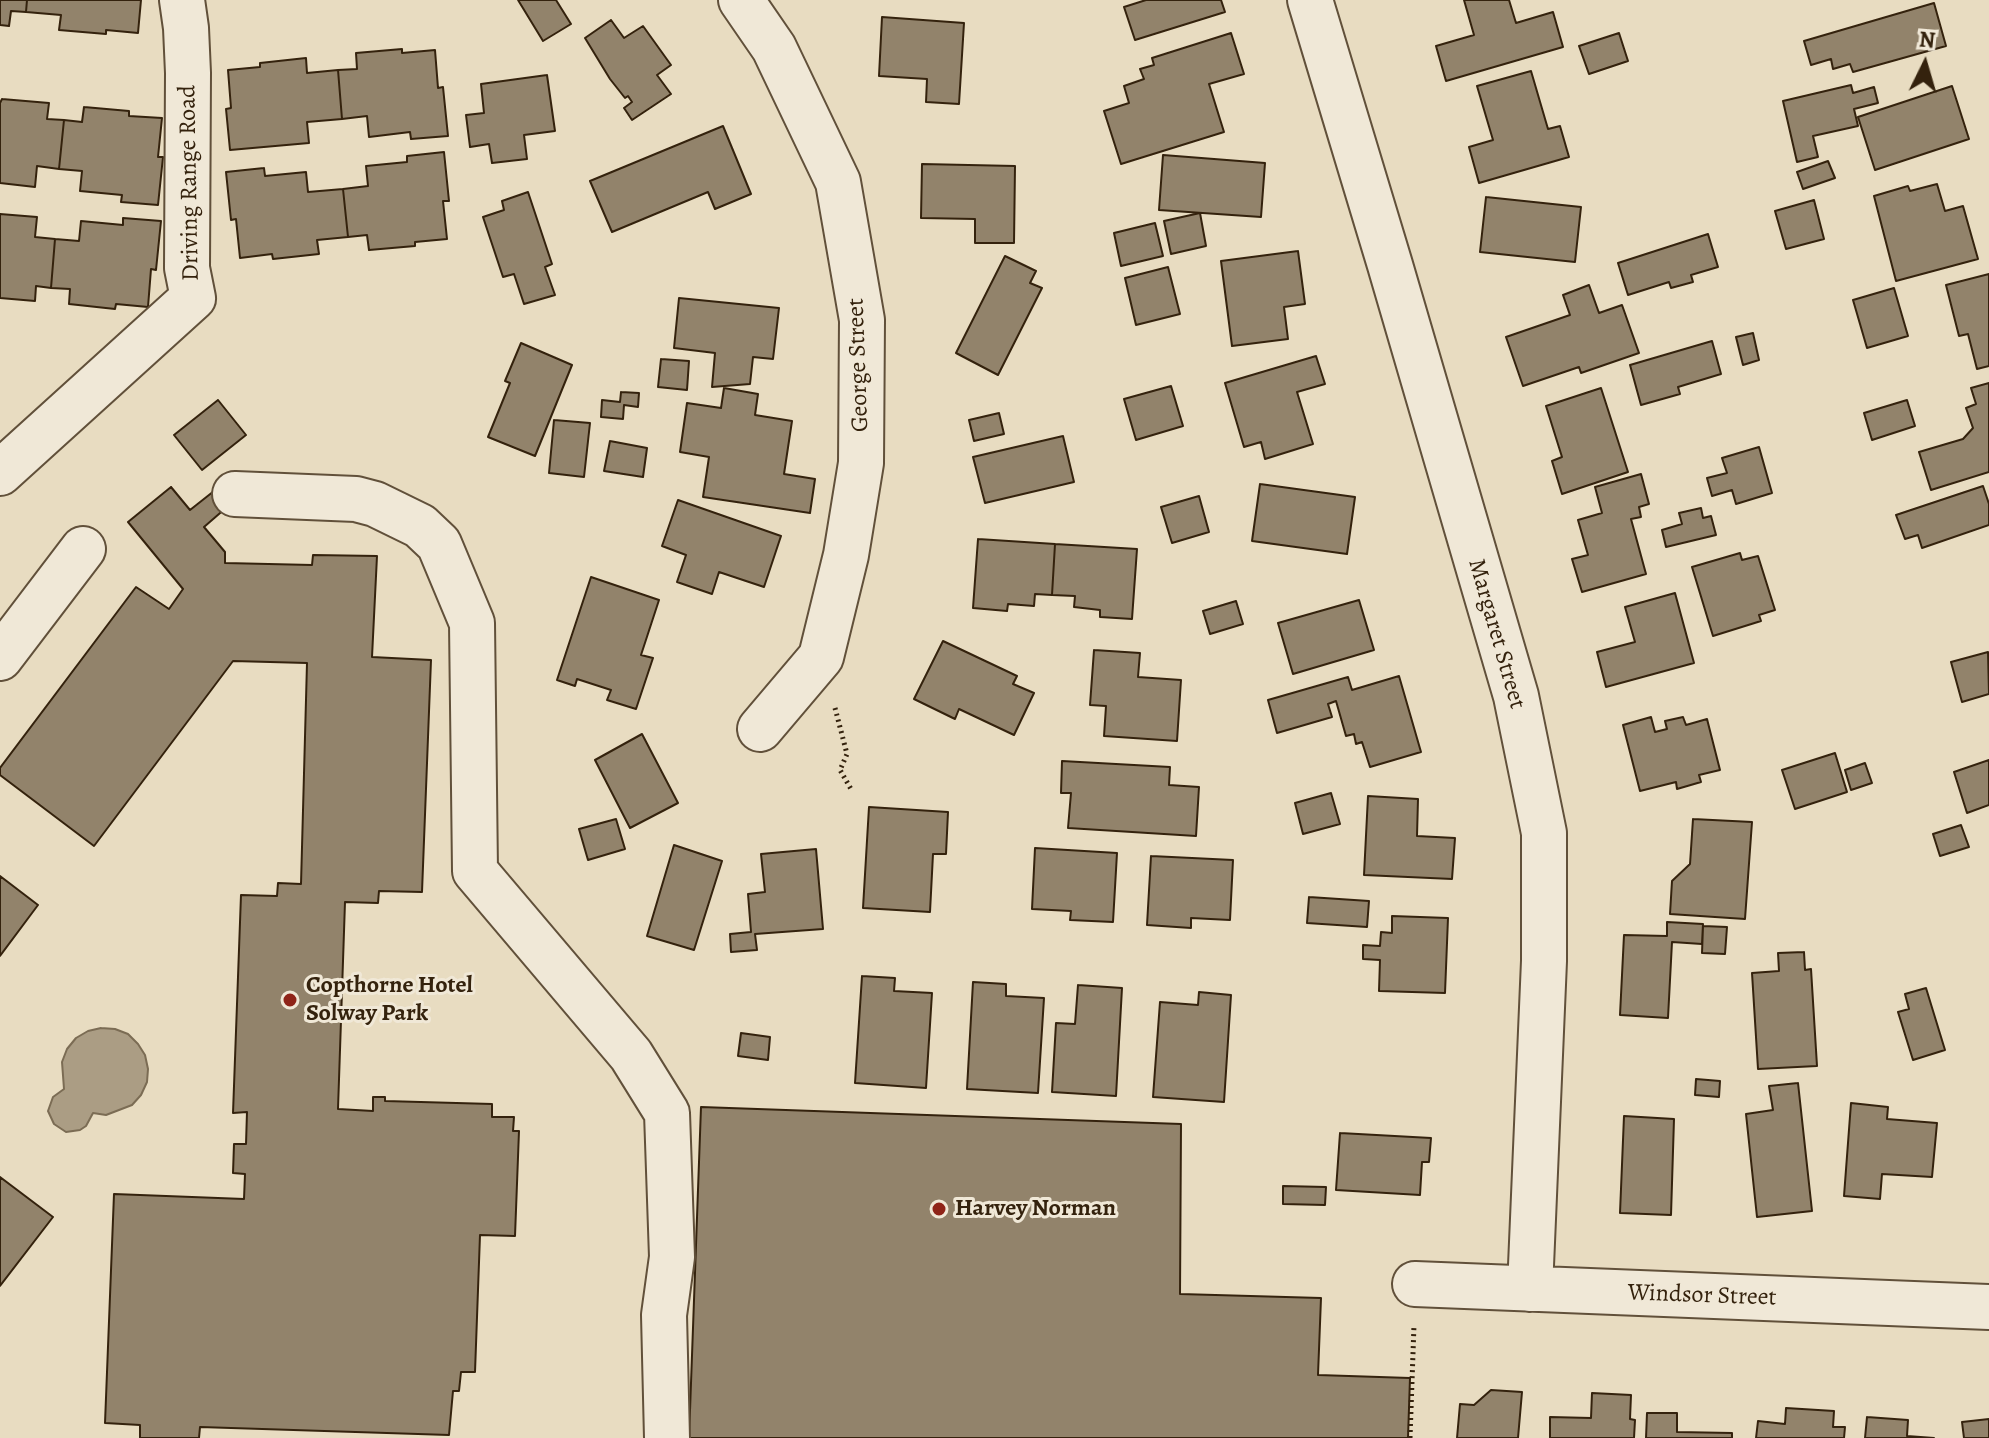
<!DOCTYPE html>
<html>
<head>
<meta charset="utf-8">
<style>
	body { margin:0 }
	#map { position:relative; width:1989px; height:1438px; overflow:hidden; background:#e8dcc1; font-family:Alegreya,serif }
	canvas { display:block }
	.north { position:absolute; left:1885px; top:24px; width:80px; height:80px; -webkit-text-stroke:6px #f0e8d7; paint-order:stroke; rotate:5deg; font-size:22px; font-weight:700; line-height:32px; text-align:center; color:#34220d }
	.north::after { content:''; display:block; margin:auto; width:28px; height:36px; background:#34220d; clip-path:polygon(50% 0,100% 100%,50% 72%,0 100%) }
</style>
</head>
<body>
<div id="map">
<canvas width="1989" height="1438"></canvas>
<div class="north">N</div>
</div>
<script>
const g = document.querySelector('canvas').getContext('2d');
g.lineJoin = 'round';
function fillPath(path, color) {
  g.fillStyle = color;
  g.fill(path, 'evenodd');
}
function toPath(rows) {
  const path = new Path2D();
  for (const r of rows) {
    path.moveTo(r[0], r[1]);
    for (let i = 2; i < r.length; i += 2) path.lineTo(r[i], r[i + 1]);
  }
  return path;
}
function stroke(path, color, width, dash) {
  g.strokeStyle = color;
  g.lineWidth = width;
  g.lineCap = dash ? 'butt' : 'round';
  g.setLineDash(dash || []);
  g.stroke(path);
}
function label(font, color, halo, rows, align = 'center') {
  g.font = font + ' Alegreya,serif';
  g.lineWidth = 6;
  g.setLineDash([]);
  g.textBaseline = 'middle';
  g.strokeStyle = halo;
  g.fillStyle = color;
  for (const [text, x, y, turn = 0] of rows) {
    g.save();
    g.translate(x, y);
    g.rotate((+turn || 0) * Math.PI / 180);
    g.textAlign = isNaN(turn) ? turn : align;
    if (halo) g.strokeText(text, 0, 0);
    g.fillText(text, 0, 0);
    g.restore();
  }
}
const water = toPath([
	[101,1028,115,1029,128,1034,138,1044,145,1055,148,1069,147,1082,141,1095,132,1105,106,1115,93,1113,86,1126,80,1130,66,1132,54,1124,48,1111,53,1097,64,1089,62,1062,67,1049,76,1038,88,1031,101,1028]
]);
fillPath(water, '#ab9d84');
stroke(water, '#7b6c54', 2);
const building = toPath([
	[0,0,27,0,26,12,11,11,9,26,0,25,0,0],
	[27,0,141,0,138,33,106,30,106,34,59,30,61,15,26,12,27,0],
	[518,0,556,0,571,24,543,41,518,0],
	[1146,0,1221,0,1225,12,1135,40,1124,7,1146,0],
	[1464,0,1509,0,1516,23,1553,12,1563,47,1446,81,1436,46,1474,35,1464,0],
	[1934,3,1946,46,1853,72,1850,64,1833,69,1831,59,1811,65,1804,41,1934,3],
	[882,17,964,23,959,104,926,102,927,79,879,76,882,17],
	[611,20,624,38,643,26,671,65,657,75,671,94,632,120,624,108,632,102,628,96,625,98,610,79,585,38,611,20],
	[1231,33,1244,74,1209,84,1224,132,1121,164,1104,111,1129,103,1124,86,1144,79,1140,69,1154,65,1152,58,1231,33],
	[1619,33,1628,61,1589,74,1579,46,1619,33],
	[402,49,402,53,435,50,438,88,443,87,448,136,411,139,410,132,369,137,367,116,342,119,338,70,357,69,356,53,402,49],
	[306,58,307,73,338,70,342,119,307,122,309,143,230,150,226,109,231,108,228,70,260,67,260,63,306,58],
	[1531,71,1548,129,1560,126,1569,157,1479,183,1469,147,1493,140,1477,86,1531,71],
	[547,75,555,131,524,135,527,159,492,163,489,144,470,147,466,115,484,113,481,84,547,75],
	[1851,85,1853,93,1874,87,1878,103,1854,109,1858,126,1813,136,1818,157,1797,162,1783,101,1851,85],
	[1952,86,1969,139,1875,170,1858,117,1952,86],
	[2,99,49,103,47,119,64,120,59,169,37,166,35,187,0,183,0,103,2,99],
	[84,107,129,111,129,116,162,118,158,157,163,157,158,205,121,202,122,195,80,191,82,171,59,169,64,120,82,122,84,107],
	[723,126,751,194,715,209,708,192,612,232,590,181,723,126],
	[444,152,449,201,443,201,447,239,415,242,415,246,369,250,367,235,348,237,343,189,368,186,366,166,407,162,407,156,444,152],
	[1163,155,1265,163,1261,217,1159,210,1163,155],
	[1828,161,1835,178,1803,189,1797,172,1828,161],
	[922,164,1015,166,1014,243,975,243,975,219,921,218,922,164],
	[264,168,265,176,306,172,308,192,343,189,348,237,317,240,319,254,273,259,272,254,240,258,236,219,231,220,226,172,264,168],
	[1937,184,1945,211,1963,206,1978,259,1896,281,1874,196,1908,186,1910,191,1937,184],
	[528,192,552,264,545,267,555,295,524,304,514,274,503,277,483,217,504,210,502,201,528,192],
	[1486,197,1581,207,1575,262,1480,252,1486,197],
	[1814,200,1824,239,1786,249,1775,211,1814,200],
	[1200,213,1206,246,1171,254,1164,221,1200,213],
	[0,214,37,217,35,237,55,239,51,288,36,286,35,301,0,298,0,214],
	[123,218,161,221,156,270,151,269,148,307,116,304,115,309,69,304,70,289,51,288,55,239,79,241,81,221,123,225,123,218],
	[1155,223,1163,256,1121,266,1114,233,1155,223],
	[1708,234,1718,267,1691,275,1693,282,1671,288,1669,282,1628,295,1618,263,1708,234],
	[1298,251,1305,304,1284,307,1288,339,1232,346,1221,261,1298,251],
	[1005,256,1036,271,1030,283,1042,288,998,375,956,353,1005,256],
	[1168,267,1180,314,1136,325,1125,278,1168,267],
	[1989,274,1989,366,1977,369,1968,334,1959,336,1946,285,1989,274],
	[1589,285,1599,313,1622,305,1639,353,1581,373,1579,367,1523,386,1506,337,1570,315,1563,295,1589,285],
	[1894,288,1908,336,1867,348,1853,300,1894,288],
	[679,298,779,308,773,359,753,357,750,384,712,387,715,353,674,348,679,298],
	[1753,333,1759,360,1743,365,1736,337,1753,333],
	[1712,341,1721,374,1678,387,1680,394,1641,405,1630,365,1712,341],
	[521,343,572,365,535,456,488,437,510,383,505,381,521,343],
	[1316,356,1325,384,1297,392,1313,444,1265,459,1261,442,1244,447,1225,383,1316,356],
	[661,359,689,361,687,390,658,387,661,359],
	[1989,383,1989,472,1931,490,1919,452,1963,439,1973,428,1966,408,1976,404,1971,388,1989,383],
	[1171,386,1183,426,1136,440,1124,399,1171,386],
	[724,388,758,394,755,415,792,421,784,474,815,479,810,513,703,497,709,457,680,452,687,403,721,408,724,388],
	[1601,388,1628,472,1562,494,1552,461,1562,457,1546,406,1601,388],
	[621,392,639,393,638,407,624,405,623,419,601,417,602,400,620,402,621,392],
	[218,400,246,435,202,470,174,435,218,400],
	[1907,400,1915,426,1872,440,1864,413,1907,400],
	[999,413,1004,434,974,441,969,420,999,413],
	[554,420,590,423,584,477,549,473,554,420],
	[1063,436,1074,482,985,503,973,457,1063,436],
	[610,441,647,448,643,477,604,471,610,441],
	[1759,447,1772,493,1736,504,1732,490,1712,496,1707,478,1727,473,1722,458,1759,447],
	[1641,474,1649,504,1639,507,1641,517,1631,519,1646,574,1582,592,1572,559,1588,555,1578,520,1602,513,1595,487,1641,474],
	[1260,484,1355,497,1347,554,1252,541,1260,484],
	[1983,486,1989,504,1989,525,1922,548,1918,535,1905,539,1896,515,1983,486],
	[171,487,190,510,214,491,227,507,204,527,225,552,225,563,312,565,313,555,377,556,372,657,431,660,422,892,379,891,378,903,345,902,338,1109,373,1111,373,1097,385,1097,385,1101,492,1104,492,1117,514,1117,513,1131,519,1131,515,1236,480,1235,475,1372,461,1372,459,1391,453,1391,449,1435,200,1427,199,1438,140,1438,140,1425,105,1423,114,1194,244,1199,245,1174,233,1173,234,1144,246,1144,247,1112,233,1113,241,895,277,896,278,883,301,884,307,663,233,661,94,846,0,775,0,768,136,587,169,609,183,589,128,522,171,487],
	[1199,496,1209,532,1172,543,1161,507,1199,496],
	[678,500,781,536,764,587,719,572,712,594,677,582,686,555,662,546,678,500],
	[1701,508,1703,518,1711,516,1716,535,1666,547,1662,530,1682,524,1679,513,1701,508],
	[978,539,1055,544,1052,595,1035,594,1034,606,1008,604,1007,611,973,608,978,539],
	[1055,544,1137,549,1132,619,1100,617,1100,610,1074,607,1075,596,1052,595,1055,544],
	[1740,553,1742,560,1758,556,1775,610,1759,615,1761,621,1713,636,1692,567,1740,553],
	[591,577,659,600,641,655,653,658,636,709,607,700,611,690,577,679,575,686,557,680,591,577],
	[1675,593,1694,663,1606,687,1597,652,1635,642,1625,607,1675,593],
	[1359,600,1374,650,1293,674,1278,623,1359,600],
	[1236,601,1243,624,1210,634,1203,611,1236,601],
	[943,641,1017,676,1013,684,1034,693,1014,735,959,709,955,719,914,699,943,641],
	[1094,650,1140,653,1138,677,1181,680,1177,741,1104,736,1106,706,1090,705,1094,650],
	[1988,652,1989,694,1962,702,1951,662,1988,652],
	[1399,676,1421,752,1370,767,1362,742,1356,744,1354,734,1346,736,1336,701,1328,704,1332,717,1277,733,1268,700,1348,677,1352,690,1399,676],
	[1651,717,1655,732,1667,729,1665,721,1683,717,1686,725,1707,719,1720,770,1699,775,1701,782,1677,789,1676,782,1640,791,1623,725,1651,717],
	[642,734,678,803,630,828,595,760,642,734],
	[1835,753,1847,792,1795,809,1782,770,1835,753],
	[1989,760,1989,805,1967,813,1954,772,1989,760],
	[1062,761,1170,767,1169,785,1199,787,1196,836,1068,828,1071,793,1061,793,1062,761],
	[1865,763,1872,783,1851,790,1845,770,1865,763],
	[1331,793,1340,824,1303,834,1295,803,1331,793],
	[1368,796,1418,799,1417,836,1455,838,1452,879,1364,875,1368,796],
	[869,807,948,812,946,854,933,854,930,912,863,908,869,807],
	[616,819,625,849,588,860,579,829,616,819],
	[1693,819,1752,822,1745,919,1670,914,1672,881,1690,864,1693,819],
	[1961,825,1969,847,1940,856,1933,834,1961,825],
	[674,845,722,861,694,950,647,936,674,845],
	[1035,848,1117,853,1113,922,1070,920,1071,911,1032,909,1035,848],
	[816,849,823,929,755,934,757,950,731,952,730,934,751,932,748,894,765,892,761,854,816,849],
	[1151,856,1233,860,1230,920,1191,918,1191,928,1147,925,1151,856],
	[0,876,38,905,0,956,0,876],
	[1309,897,1369,901,1367,927,1307,923,1309,897],
	[1392,916,1448,918,1445,993,1379,991,1380,960,1363,959,1363,945,1380,946,1381,932,1392,933,1392,916],
	[1667,922,1703,924,1702,944,1672,942,1668,1018,1620,1015,1624,935,1667,936,1667,922],
	[1703,926,1727,927,1725,954,1702,953,1703,926],
	[1804,952,1805,970,1811,969,1817,1066,1758,1069,1752,973,1779,971,1778,953,1804,952],
	[862,976,895,978,894,991,932,993,926,1088,855,1083,862,976],
	[973,982,1006,984,1006,996,1044,998,1038,1093,967,1089,973,982],
	[1078,985,1122,988,1116,1096,1052,1092,1056,1023,1075,1024,1078,985],
	[1926,988,1945,1050,1913,1060,1898,1012,1909,1009,1905,994,1926,988],
	[1199,992,1231,995,1224,1102,1153,1097,1160,1002,1198,1005,1199,992],
	[741,1033,770,1037,768,1060,738,1056,741,1033],
	[1696,1079,1720,1081,1719,1097,1695,1095,1696,1079],
	[1798,1083,1812,1211,1757,1217,1746,1114,1773,1110,1769,1086,1798,1083],
	[1851,1103,1888,1107,1887,1119,1937,1123,1932,1177,1882,1174,1880,1199,1844,1196,1851,1103],
	[701,1107,1181,1124,1180,1294,1321,1298,1318,1375,1410,1378,1408,1438,689,1438,701,1107],
	[1624,1116,1674,1119,1671,1215,1620,1213,1624,1116],
	[1340,1133,1431,1138,1429,1162,1422,1162,1420,1195,1336,1190,1340,1133],
	[0,1177,53,1217,0,1286,0,1177],
	[1283,1186,1326,1187,1325,1205,1283,1204,1283,1186],
	[1491,1390,1522,1392,1518,1438,1457,1438,1460,1404,1474,1405,1491,1390],
	[1592,1393,1631,1395,1630,1419,1635,1420,1634,1438,1550,1438,1550,1417,1591,1418,1592,1393],
	[1786,1408,1834,1411,1833,1427,1845,1427,1844,1438,1756,1438,1758,1421,1785,1424,1786,1408],
	[1647,1413,1677,1413,1677,1432,1732,1433,1732,1438,1646,1438,1647,1413],
	[1867,1417,1908,1420,1907,1436,1934,1438,1865,1438,1867,1417],
	[1989,1419,1989,1438,1964,1438,1962,1422,1989,1419]
]);
fillPath(building, '#92836b');
stroke(building, '#34220d', 2);
const minor = toPath([
	[741,0,774,48,838,182,862,320,861,463,846,555,821,657,760,729],
	[1310,0,1390,265,1516,696,1544,833,1544,961,1530,1289],
	[0,473,193,298,187,268,188,73,186,28,182,0],
	[235,494,356,499,375,504,420,526,439,544,472,623,475,871,631,1055,667,1113,672,1257,664,1315,667,1438],
	[0,658,83,549],
	[1415,1284,1989,1307]
]);
stroke(minor, '#61503a', 48);
stroke(toPath([
	[835,708,847,754,840,770,851,789],
	[1410,1438,1414,1325]
]), '#34220d', 5, [2, 4]);
stroke(minor, '#f0e8d7', 44);
for (const [x, y, r, color] of [
	[290,1000,8,"#8f2418"],
	[939,1209,8,"#8f2418"]
]) {
  const dot = new Path2D();
  dot.arc(x, y, r, 0, 2 * Math.PI);
  g.fillStyle = color;
  g.fill(dot);
  stroke(dot, '#f0e8d7', 3);
}
label('24px', '#34220d', '#f0e8d7', [
	["Driving Range Road",190,183,-91],
	["George Street",859,365,-92],
	["Margaret Street",1496,634,74],
	["Windsor Street",1702,1296,2]
]);
label('bold 24px', '#34220d', '#f0e8d7', [
	["Copthorne Hotel",306,986],
	["Solway Park",306,1014],
	["Harvey Norman",955,1209]
], 'left');
</script>
</body>
</html>
